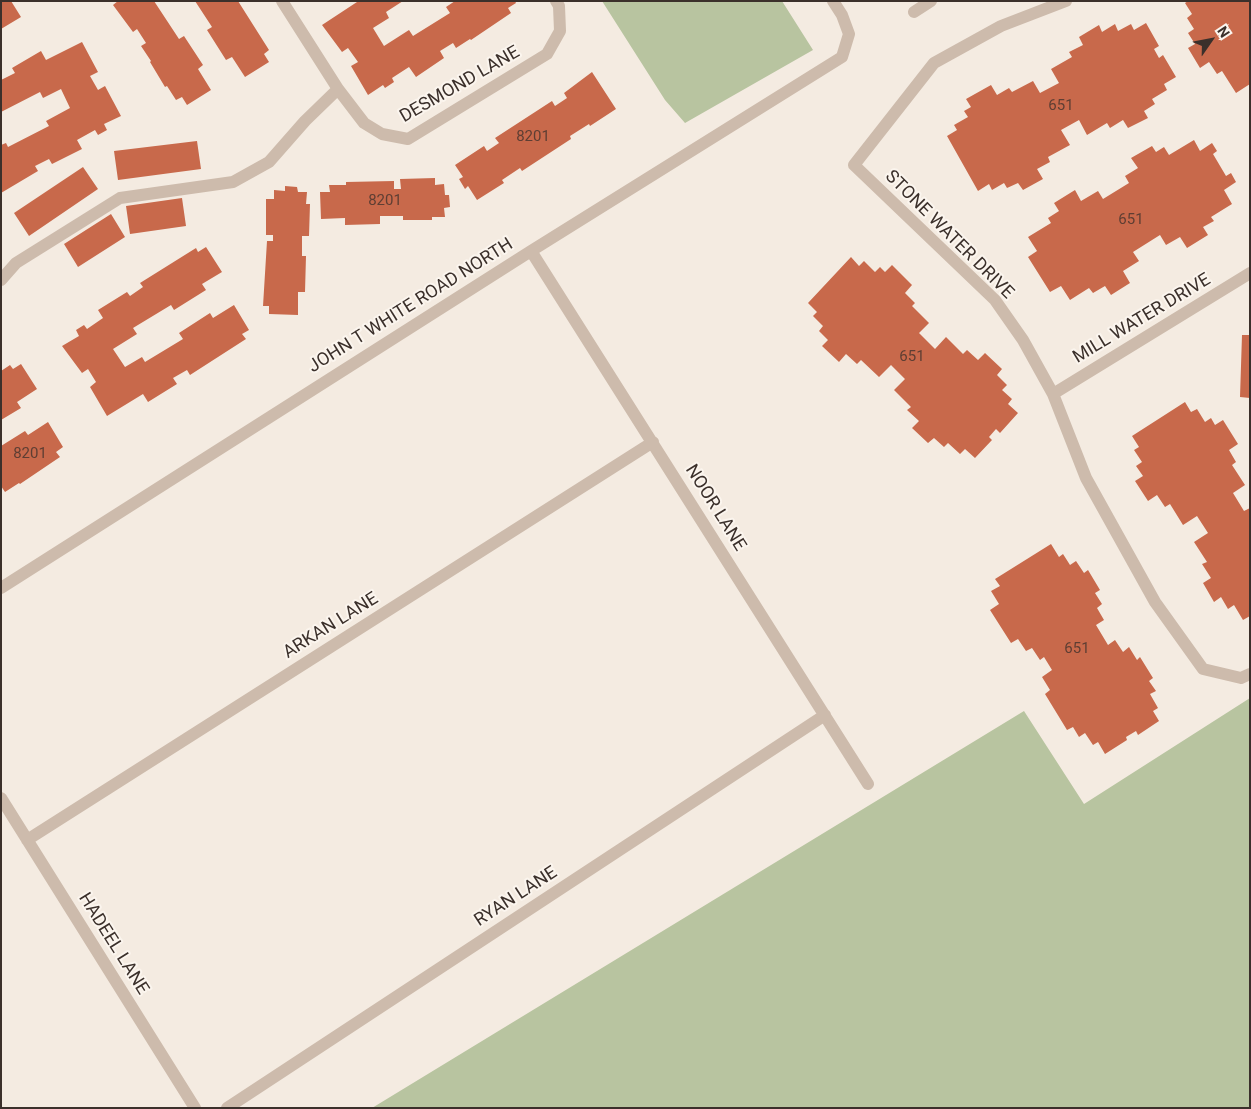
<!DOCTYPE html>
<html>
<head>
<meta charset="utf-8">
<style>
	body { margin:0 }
	#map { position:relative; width:1251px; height:1109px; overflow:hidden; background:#f4ebe1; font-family:Roboto,sans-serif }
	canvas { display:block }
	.frame { position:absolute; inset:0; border:2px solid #3b302b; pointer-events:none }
	.north { position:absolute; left:1186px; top:15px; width:50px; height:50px; -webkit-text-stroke:4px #fbf5ee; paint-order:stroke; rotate:57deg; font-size:14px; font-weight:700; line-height:20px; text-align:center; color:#3b302b }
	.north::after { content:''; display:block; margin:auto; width:18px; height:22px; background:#3b302b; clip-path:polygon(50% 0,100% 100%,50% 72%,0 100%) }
</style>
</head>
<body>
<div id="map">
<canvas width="1251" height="1109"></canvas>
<div class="frame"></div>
<div class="north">N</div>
</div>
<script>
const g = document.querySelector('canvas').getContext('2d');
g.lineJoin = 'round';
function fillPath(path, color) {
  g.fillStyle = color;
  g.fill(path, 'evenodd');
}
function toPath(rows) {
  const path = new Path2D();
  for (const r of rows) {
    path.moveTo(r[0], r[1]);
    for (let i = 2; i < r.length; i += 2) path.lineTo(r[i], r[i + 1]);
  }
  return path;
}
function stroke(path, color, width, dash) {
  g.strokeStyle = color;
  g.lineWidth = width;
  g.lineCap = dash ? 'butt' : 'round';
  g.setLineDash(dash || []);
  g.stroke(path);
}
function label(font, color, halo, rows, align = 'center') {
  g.font = font + ' Roboto,sans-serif';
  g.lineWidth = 4;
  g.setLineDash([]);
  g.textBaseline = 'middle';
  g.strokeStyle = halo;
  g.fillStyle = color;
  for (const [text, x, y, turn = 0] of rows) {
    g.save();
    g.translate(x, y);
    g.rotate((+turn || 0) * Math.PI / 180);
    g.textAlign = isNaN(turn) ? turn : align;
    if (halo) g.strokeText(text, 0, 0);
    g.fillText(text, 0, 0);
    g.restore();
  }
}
fillPath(toPath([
	[602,1,782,1,813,50,685,123,665,100],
	[1250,698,1250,1108,372,1108,1024,711,1084,804]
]), '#b8c4a0');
fillPath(toPath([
	[1,1,11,1,21,17,1,29],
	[118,1,154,1,179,39,184,36,203,65,198,69,211,90,187,105,182,97,176,100,167,86,165,87,150,62,151,61,141,46,146,43,137,29,133,32,113,5],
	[195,1,238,1,269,50,264,54,269,62,245,77,232,57,226,60,207,30,212,27],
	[356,1,403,1,386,12,389,18,373,28,384,46,409,30,413,36,450,13,446,7,455,1,515,1,516,3,508,8,511,13,471,40,470,39,456,48,453,43,440,51,444,58,416,77,409,67,392,78,394,82,385,88,383,85,368,95,351,66,358,62,348,48,342,52,322,25,357,2],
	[1188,1,1250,1,1250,84,1236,93,1222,71,1217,74,1209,62,1200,68,1188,48,1195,44,1188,33,1194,29,1187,18,1192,14,1185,3],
	[1146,23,1159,46,1154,49,1159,58,1163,55,1176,77,1164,84,1167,90,1152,99,1155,104,1144,111,1148,118,1128,128,1123,120,1110,128,1107,123,1087,135,1079,120,1061,130,1070,145,1048,157,1050,162,1037,169,1043,179,1023,190,1018,183,1007,188,1004,183,992,190,989,184,978,191,947,136,957,130,954,125,968,117,964,111,971,107,966,99,991,85,997,95,1009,88,1012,92,1033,81,1040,93,1059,83,1051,69,1072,57,1069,52,1083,45,1079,37,1099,25,1102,32,1115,24,1118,31,1131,24,1134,30],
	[82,42,98,72,90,76,98,90,105,86,121,116,104,124,107,130,98,135,95,130,77,140,82,149,52,164,49,159,35,166,38,171,1,193,1,145,6,143,8,147,49,126,46,121,70,108,61,89,43,98,40,92,1,112,1,80,15,73,12,68,41,51,46,60],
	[592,72,616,109,590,126,589,124,570,136,571,139,522,171,520,168,502,180,504,183,477,200,468,186,465,189,459,179,463,177,455,165,484,146,487,151,499,143,495,138,552,101,555,106,567,98,564,93],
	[1194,140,1200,151,1212,143,1217,151,1213,154,1226,176,1231,173,1236,182,1224,190,1232,204,1211,217,1214,221,1203,227,1208,235,1187,248,1180,237,1166,245,1160,235,1133,252,1139,261,1123,271,1130,283,1111,295,1105,286,1093,293,1089,288,1070,300,1061,286,1050,292,1028,257,1037,251,1028,237,1051,223,1048,218,1059,211,1054,203,1075,190,1081,201,1098,191,1103,199,1129,183,1125,176,1138,168,1131,158,1152,146,1156,152,1164,147,1169,155],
	[197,141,201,169,118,180,114,151],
	[83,167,98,189,29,236,14,213],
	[435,178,435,185,444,184,445,195,449,195,450,207,444,208,445,217,432,217,432,220,403,220,403,216,380,216,380,224,345,225,345,218,321,219,320,192,330,192,329,185,346,185,346,182,394,181,394,189,401,189,400,179],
	[285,186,297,187,298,192,307,192,306,204,310,204,309,236,302,236,302,256,306,256,305,292,298,292,298,315,269,314,269,306,263,306,267,241,273,241,273,235,266,235,266,199,274,199,274,190,285,191],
	[182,198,186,226,130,234,126,206],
	[111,214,125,237,78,267,64,244],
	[206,247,222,272,202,284,206,290,174,310,171,305,133,328,137,334,113,349,125,367,142,357,145,362,183,339,179,333,210,313,213,318,234,305,249,330,242,334,246,339,190,375,187,370,173,378,177,384,148,402,143,394,107,416,90,387,96,382,88,369,82,373,62,346,79,336,76,330,84,325,87,329,103,318,98,310,127,292,130,296,143,287,140,283,196,248,198,252],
	[851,257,859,266,864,261,875,272,880,267,885,272,892,265,912,285,905,293,915,303,912,306,929,323,919,333,935,349,946,337,963,354,967,350,978,360,985,353,1002,369,997,375,1007,385,1002,390,1012,399,1008,404,1018,413,1000,433,996,429,989,437,992,440,975,458,965,449,960,454,948,443,944,447,934,438,928,443,912,428,919,421,907,410,911,407,894,390,905,379,891,365,879,377,861,360,857,364,846,354,839,362,822,346,828,340,819,331,823,326,813,316,817,312,808,303],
	[1242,335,1250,335,1250,398,1240,397],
	[21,364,37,389,17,402,21,408,1,420,1,371,10,365,13,369],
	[1185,402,1191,412,1197,409,1205,422,1211,418,1215,425,1223,420,1238,444,1229,450,1236,462,1232,465,1245,485,1233,493,1244,511,1250,508,1250,616,1243,620,1234,605,1228,609,1221,597,1214,602,1203,583,1211,578,1202,564,1207,562,1194,542,1208,533,1197,516,1183,525,1170,504,1165,507,1157,495,1148,501,1135,481,1143,476,1136,466,1142,462,1134,450,1139,447,1132,436],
	[48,422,63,447,56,452,60,457,20,484,19,483,5,492,1,486,1,446,25,431,28,435],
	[1051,544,1059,557,1063,554,1070,565,1076,561,1084,573,1088,570,1100,590,1095,593,1102,604,1097,608,1104,620,1096,625,1108,645,1115,640,1123,652,1129,647,1137,660,1140,657,1153,678,1149,681,1156,691,1150,694,1158,708,1153,711,1159,721,1138,735,1136,731,1126,737,1127,740,1105,754,1098,742,1093,745,1085,733,1079,737,1073,727,1067,730,1045,694,1050,690,1042,677,1052,670,1044,657,1040,660,1032,648,1026,651,1018,639,1011,643,990,610,999,604,991,591,1000,586,995,579]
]), '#c8694b');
stroke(toPath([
	[282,1,338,89],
	[1066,1,1001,26,934,63,854,165,995,300,1023,340,1053,394,1086,478,1155,602,1203,669,1241,678,1250,674],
	[1,280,16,263,120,198,233,182,269,162,305,121,338,89,364,123,382,134,408,139,547,54,560,31,559,6,556,1],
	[1053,394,1250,273]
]), '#cdbbac', 12);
stroke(toPath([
	[914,12,931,1],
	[531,251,868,784],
	[1,588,531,251,842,57,849,34,842,15,833,1],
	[1,798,195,1108],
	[27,840,653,442],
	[227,1108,825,715]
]), '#cdbbac', 12);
label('15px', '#5e3e33', null, [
	["651",1061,106],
	["8201",533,137],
	["8201",385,201],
	["651",1131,220],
	["651",912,357],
	["8201",30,454],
	["651",1077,649]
]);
label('18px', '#3b302b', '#fbf5ee', [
	["DESMOND LANE",460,85,-30],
	["STONE WATER DRIVE",949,235,45],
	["JOHN T WHITE ROAD NORTH",411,306,-32],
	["MILL WATER DRIVE",1142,319,-31],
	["NOOR LANE",715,508,58],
	["ARKAN LANE",331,626,-32],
	["RYAN LANE",516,897,-33],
	["HADEEL LANE",113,944,58]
]);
</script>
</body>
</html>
